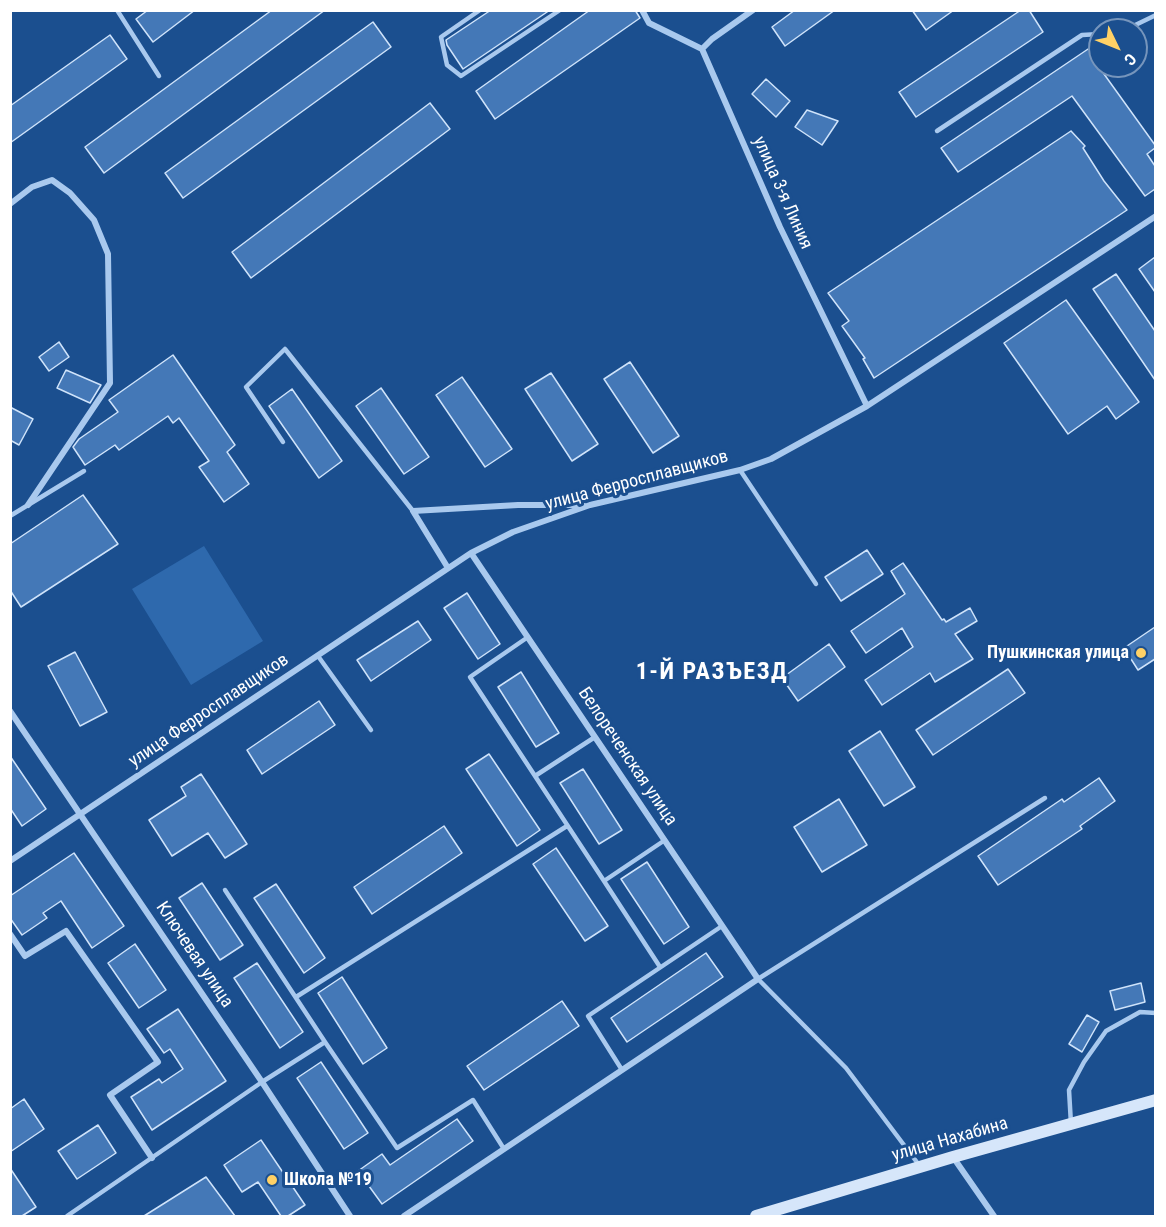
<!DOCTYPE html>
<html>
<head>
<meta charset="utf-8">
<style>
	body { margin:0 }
	#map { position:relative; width:1166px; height:1227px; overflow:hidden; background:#1b4f8f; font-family:"Roboto Condensed",sans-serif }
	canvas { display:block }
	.frame { position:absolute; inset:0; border:12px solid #fff; pointer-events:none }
	.north { position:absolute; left:1088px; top:18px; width:60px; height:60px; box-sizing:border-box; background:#1b4f8f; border:2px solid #7695bc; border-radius:50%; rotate:133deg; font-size:16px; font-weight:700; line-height:24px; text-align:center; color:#fff }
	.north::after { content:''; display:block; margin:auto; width:21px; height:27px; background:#ffd166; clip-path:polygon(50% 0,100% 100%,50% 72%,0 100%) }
</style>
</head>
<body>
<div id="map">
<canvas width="1166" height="1227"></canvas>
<div class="frame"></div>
<div class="north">С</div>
</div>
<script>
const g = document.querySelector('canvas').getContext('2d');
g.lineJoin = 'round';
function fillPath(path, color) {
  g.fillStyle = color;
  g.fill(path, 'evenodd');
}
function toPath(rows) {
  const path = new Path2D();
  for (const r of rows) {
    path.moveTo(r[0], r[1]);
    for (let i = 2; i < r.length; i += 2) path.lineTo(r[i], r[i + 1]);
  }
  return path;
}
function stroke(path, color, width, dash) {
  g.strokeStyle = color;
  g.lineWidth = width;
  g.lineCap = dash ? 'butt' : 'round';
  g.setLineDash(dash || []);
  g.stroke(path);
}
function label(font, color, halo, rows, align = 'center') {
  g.font = font + ' "Roboto Condensed",sans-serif';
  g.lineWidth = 6;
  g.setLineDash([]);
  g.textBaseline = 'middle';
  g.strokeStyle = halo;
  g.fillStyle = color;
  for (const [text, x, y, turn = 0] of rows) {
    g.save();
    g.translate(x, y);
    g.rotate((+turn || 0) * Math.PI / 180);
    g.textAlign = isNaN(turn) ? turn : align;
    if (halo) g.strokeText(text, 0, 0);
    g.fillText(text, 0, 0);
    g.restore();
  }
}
fillPath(toPath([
	[204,546,263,641,191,685,132,589]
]), '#2e69ad');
const building = toPath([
	[148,10,195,10,153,42,136,19,148,10],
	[272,10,325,10,104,173,85,147,272,10],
	[491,10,550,10,463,69,447,45,446,40,491,10],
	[590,10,635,10,640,18,495,119,476,91,590,10],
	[795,10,835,10,785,46,772,27,795,10],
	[912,10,954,10,926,30,912,10],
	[1021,10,1029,10,1043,32,916,117,899,92,1021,10],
	[373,22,391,47,183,198,165,173,373,22],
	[110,35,127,59,10,143,10,106,110,35],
	[1100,41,1100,66,1116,66,1104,74,1155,145,1155,148,1147,154,1155,166,1155,189,1145,196,1072,96,958,172,941,148,1100,41],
	[766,79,790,101,776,117,752,94,766,79],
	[430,103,450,129,251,278,232,252,430,103],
	[807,110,838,121,822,145,795,127,807,110],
	[1071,131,1085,146,1083,148,1104,181,1127,210,874,378,863,359,865,358,842,326,849,321,828,293,1071,131],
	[1155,257,1155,292,1139,269,1155,257],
	[1116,274,1155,331,1155,380,1093,289,1116,274],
	[1066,300,1139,402,1116,419,1107,406,1068,434,1004,343,1066,300],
	[59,342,69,357,49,371,39,357,59,342],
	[173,355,235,445,227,452,249,484,224,502,199,467,209,461,179,418,173,423,168,416,119,450,115,445,85,465,73,447,79,439,118,412,109,400,173,355],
	[630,362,679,436,653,453,604,379,630,362],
	[66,370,101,385,90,403,57,388,66,370],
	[551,373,598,444,572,461,525,389,551,373],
	[462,377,512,449,485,467,436,395,462,377],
	[381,388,429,457,404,474,356,406,381,388],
	[292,389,342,461,319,478,269,406,292,389],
	[10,407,33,419,19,445,10,440,10,407],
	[83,495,118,544,21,607,10,590,10,544,83,495],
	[867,550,883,574,841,601,825,577,867,550],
	[903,563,942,620,944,619,946,622,970,608,977,621,955,634,973,659,935,682,930,673,882,705,865,680,913,647,902,628,866,653,851,631,905,594,891,571,903,563],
	[467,593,500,644,478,659,444,608,467,593],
	[418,621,431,640,371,681,357,660,418,621],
	[1155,627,1155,659,1138,670,1124,648,1155,627],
	[829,644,845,667,798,701,782,678,829,644],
	[75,652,107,712,80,726,48,666,75,652],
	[1008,669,1025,693,933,755,916,730,1008,669],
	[521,672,559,733,536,747,498,687,521,672],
	[319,701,335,725,262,774,247,750,319,701],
	[880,731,915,787,884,806,849,751,880,731],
	[489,754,540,830,517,846,466,769,489,754],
	[10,756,46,809,22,826,10,808,10,756],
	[583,769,622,830,599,844,560,783,583,769],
	[201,774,247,844,225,858,208,833,172,856,149,820,186,796,181,787,201,774],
	[1099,778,1115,801,1080,826,1082,829,998,885,978,856,1062,799,1064,802,1099,778],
	[839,799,867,845,822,872,794,827,839,799],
	[444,826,462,853,372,914,354,887,444,826],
	[556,848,608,926,585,941,533,864,556,848],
	[74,853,124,926,92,948,61,901,43,913,47,918,22,935,10,918,10,896,74,853],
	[647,862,689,927,664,944,621,879,647,862],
	[202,883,243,945,220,960,179,898,202,883],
	[276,884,325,958,304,973,254,898,276,884],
	[135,944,166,990,139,1008,108,963,135,944],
	[706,953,723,977,627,1042,611,1018,706,953],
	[257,963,303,1032,280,1048,234,978,257,963],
	[342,977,387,1048,363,1064,318,993,342,977],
	[1141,983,1145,1002,1115,1010,1110,991,1141,983],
	[562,1001,579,1026,484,1090,467,1066,562,1001],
	[178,1009,226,1081,152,1130,131,1097,159,1079,162,1083,183,1069,170,1049,164,1053,147,1029,178,1009],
	[1087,1015,1099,1022,1082,1052,1069,1044,1087,1015],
	[321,1062,368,1133,344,1149,297,1078,321,1062],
	[24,1099,44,1129,10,1152,10,1109,24,1099],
	[457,1119,473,1141,382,1204,358,1171,382,1154,390,1165,457,1119],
	[98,1125,116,1153,77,1179,58,1151,98,1125],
	[261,1140,305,1205,288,1216,281,1216,258,1182,242,1192,224,1165,261,1140],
	[10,1168,36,1207,22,1216,10,1216,10,1168],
	[206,1177,235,1216,144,1216,206,1177]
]);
fillPath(building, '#4478b7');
stroke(building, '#cfe3fa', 1.5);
stroke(toPath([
	[117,10,159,76],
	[480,10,441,37,447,65,461,76,560,10],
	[1125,30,1156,15],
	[937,131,1082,35,1100,34],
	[283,442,246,387,285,349,413,511],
	[740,470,816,584],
	[10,516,84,471],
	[528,637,470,677,535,776],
	[318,656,371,730],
	[595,737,535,776,604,881,665,840],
	[604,881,660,967],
	[296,997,567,826],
	[325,1042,397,1148,473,1100,504,1149],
	[622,1070,588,1016,722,926],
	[1071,1124,1069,1090,1084,1062,1106,1031,1140,1012,1156,1013],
	[919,1165,846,1068,758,979,1045,798],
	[67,1216,262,1082,325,1042,225,890]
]), '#a9c9ee', 4.5);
stroke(toPath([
	[642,10,649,23,702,49],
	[753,10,712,39,702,49,780,227,867,406],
	[10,204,32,187,52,180,70,193,94,220,108,254,110,383,28,505],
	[448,568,413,511,518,505,583,505],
	[10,711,262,1082,350,1216],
	[10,861,471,553,513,532,590,505,740,470,771,459,867,406,1156,216],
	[10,934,25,956,66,931,158,1062,110,1095,152,1158],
	[953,1157,994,1216],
	[404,1216,758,979,471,553]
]), '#a9c9ee', 6);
stroke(toPath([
	[756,1216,953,1157,1156,1100]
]), '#d6e6fa', 12);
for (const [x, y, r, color] of [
	[1141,653,6,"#ffd166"],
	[272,1180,6,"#ffd166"]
]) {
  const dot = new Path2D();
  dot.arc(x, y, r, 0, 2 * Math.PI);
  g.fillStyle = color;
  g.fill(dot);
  stroke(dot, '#1b4f8f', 2);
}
label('18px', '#fff', '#1b4f8f', [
	["улица 3-я Линия",782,193,66],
	["улица Ферросплавщиков",637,481,-15],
	["улица Ферросплавщиков",209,711,-34],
	["Белореченская улица",627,757,56],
	["Ключевая улица",194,955,56],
	["улица Нахабина",950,1140,-16]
]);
label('bold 18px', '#fff', '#1b4f8f', [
	["Пушкинская улица",1129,653],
	["Школа №19",284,1180,"left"]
], 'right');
g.letterSpacing = '1.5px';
label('bold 24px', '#fff', '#1b4f8f', [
	["1-Й РАЗЪЕЗД",712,673]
]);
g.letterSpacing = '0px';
</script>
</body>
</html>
